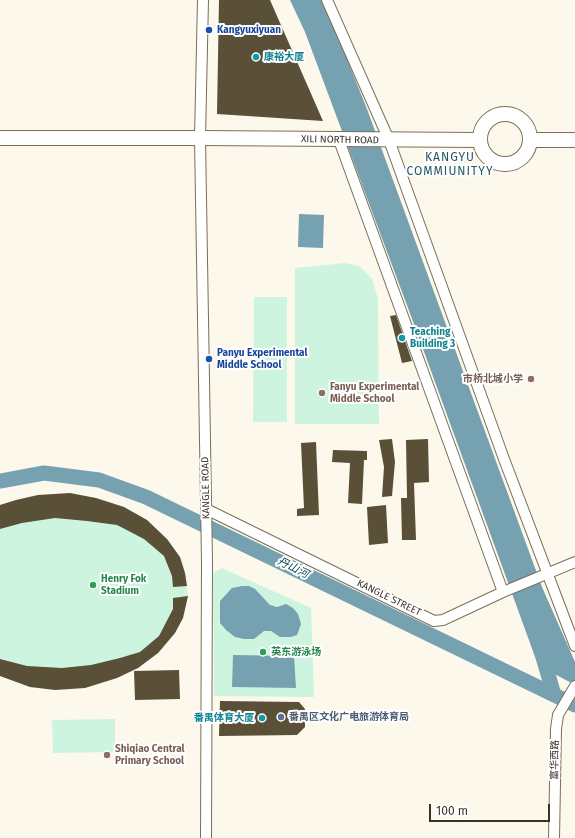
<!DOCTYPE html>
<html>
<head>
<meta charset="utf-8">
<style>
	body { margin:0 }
	#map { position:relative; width:575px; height:838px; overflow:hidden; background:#fdf8ec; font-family:"Fira Sans",sans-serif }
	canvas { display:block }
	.scale { position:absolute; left:429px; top:804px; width:121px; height:18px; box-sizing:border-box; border:2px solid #363226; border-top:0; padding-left:5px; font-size:12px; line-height:14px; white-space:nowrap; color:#363226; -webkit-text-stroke:3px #fff; paint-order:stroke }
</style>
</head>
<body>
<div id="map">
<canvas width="575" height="838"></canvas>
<div class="scale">100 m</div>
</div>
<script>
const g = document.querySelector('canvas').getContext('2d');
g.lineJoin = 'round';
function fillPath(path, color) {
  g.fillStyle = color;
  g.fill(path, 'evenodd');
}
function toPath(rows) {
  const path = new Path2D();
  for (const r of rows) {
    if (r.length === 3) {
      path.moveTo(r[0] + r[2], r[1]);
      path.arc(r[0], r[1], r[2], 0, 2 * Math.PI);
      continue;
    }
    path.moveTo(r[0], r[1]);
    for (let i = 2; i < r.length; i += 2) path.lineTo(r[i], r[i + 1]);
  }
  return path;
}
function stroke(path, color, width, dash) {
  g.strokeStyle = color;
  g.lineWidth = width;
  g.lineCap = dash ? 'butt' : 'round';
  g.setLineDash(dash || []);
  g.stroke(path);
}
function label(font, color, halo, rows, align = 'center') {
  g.font = font + ' "Fira Sans","Noto Sans SC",sans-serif';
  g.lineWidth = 4;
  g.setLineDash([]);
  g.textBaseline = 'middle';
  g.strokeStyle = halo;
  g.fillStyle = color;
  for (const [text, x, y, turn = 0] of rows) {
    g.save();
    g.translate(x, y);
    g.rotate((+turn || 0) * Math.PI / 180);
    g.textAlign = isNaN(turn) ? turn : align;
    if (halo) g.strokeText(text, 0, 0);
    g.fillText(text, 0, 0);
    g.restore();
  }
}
fillPath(toPath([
	[345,263,359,266,372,279,378,299,379,424,295,424,295,268],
	[254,297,287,297,287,422,253,422],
	[38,495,96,498,124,507,147,520,167,539,180,557,185,573,188,597,183,618,175,633,159,653,138,668,117,678,85,688,30,687,0,676,0,505,16,500],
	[222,568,311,608,314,697,214,696,213,573],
	[115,719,115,752,53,753,52,720]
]), '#cdf4df');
fillPath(toPath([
	[290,0,323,0,331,19,367,109,542,587,575,662,575,685,538,665,411,316,305,32],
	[299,214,324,215,323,248,298,247],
	[242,586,249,586,255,589,270,605,277,607,286,604,293,608,298,614,301,624,297,635,291,637,280,637,271,631,264,631,254,639,244,639,235,637,226,630,220,623,220,601,232,588],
	[233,655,294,656,296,688,232,687]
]), '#76a1b0');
stroke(toPath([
	[0,481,44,473,99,480,146,497,575,705],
	[541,650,554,695]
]), '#76a1b0', 15);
fillPath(toPath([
	[219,0,270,0,323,121,217,114],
	[396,315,412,361,402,363,390,316],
	[392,439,395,462,392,496,382,497,384,467,379,440],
	[428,439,429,482,414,483,416,540,402,540,401,498,407,498,406,440],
	[316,442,319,515,297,516,297,509,304,508,301,443],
	[333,450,367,451,367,460,364,460,362,504,348,503,350,463,332,462],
	[70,493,96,498,124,507,147,520,167,539,180,557,185,573,187,586,173,587,172,576,164,556,144,539,117,525,87,521,55,518,22,523,0,529,0,505,16,500,38,495],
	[386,505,388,543,369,545,367,507],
	[188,596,183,618,175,633,158,653,138,668,117,678,85,688,55,690,30,687,0,676,0,659,27,666,62,668,91,665,120,658,140,652,159,636,173,609,173,598],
	[179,670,180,699,135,700,134,671],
	[220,701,299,702,305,709,305,727,297,735,219,736]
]), '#5a4f37');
const street = toPath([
	[203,0,200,138,207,561,206,838],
	[327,0,389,140,504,459,575,646],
	[339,140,503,592],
	[206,509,434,621,443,620,503,592,575,562],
	[554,838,556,729,558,715,575,686]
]);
const secondary = toPath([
	[505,139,25],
	[0,138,200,138,480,140],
	[531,140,575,140]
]);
stroke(street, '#7a6f55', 12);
stroke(secondary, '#7a6f55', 16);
stroke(street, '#fff', 10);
stroke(secondary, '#fff', 14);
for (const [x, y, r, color] of [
	[209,30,4,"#1a4fb4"],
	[256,57,4,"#0f9aa8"],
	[402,338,4,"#0f9aa8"],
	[209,359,4,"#1a4fb4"],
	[531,379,4,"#8d6e63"],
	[322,393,4,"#8d6e63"],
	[93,585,4,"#2e9e5b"],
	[263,652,4,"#2e9e5b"],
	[281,717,4,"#5c6f8a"],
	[262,718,4,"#0f9aa8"],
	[107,755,4,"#8d6e63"]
]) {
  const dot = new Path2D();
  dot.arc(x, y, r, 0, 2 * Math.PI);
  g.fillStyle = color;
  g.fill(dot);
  stroke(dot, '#fff', 1.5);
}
label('bold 10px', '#164399', '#fff', [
	["Kangyuxiyuan",217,30],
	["Panyu Experimental",217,353],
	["Middle School",217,365]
], 'left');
label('bold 10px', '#0d838f', '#fff', [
	["康裕大厦",264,57],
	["Teaching",410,332],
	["Building 3",410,344],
	["番禺体育大厦",254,718,"right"]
], 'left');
label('10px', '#363226', '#fff', [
	["XILI NORTH ROAD",340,140,1],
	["KANGLE ROAD",206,488,-91],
	["KANGLE STREET",389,598,26],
	["富华西路",555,760,-89]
]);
label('bold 10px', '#785e54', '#fff', [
	["市桥北城小学",523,379,"right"],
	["Fanyu Experimental",330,387],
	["Middle School",330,399],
	["Shiqiao Central",115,749],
	["Primary School",115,761]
], 'left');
label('bold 10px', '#27864d', '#fff', [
	["Henry Fok",101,579],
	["Stadium",101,591],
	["英东游泳场",271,652]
], 'left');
label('bold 10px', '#4e5e75', '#fff', [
	["番禺区文化广电旅游体育局",289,717]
], 'left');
label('italic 11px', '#034656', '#fff', [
	["丹山河",293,568,26]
]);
g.letterSpacing = '1px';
label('12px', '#245867', '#fff', [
	["KANGYU",450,158],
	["COMMIUNITYY",450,172]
]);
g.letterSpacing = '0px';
</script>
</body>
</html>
